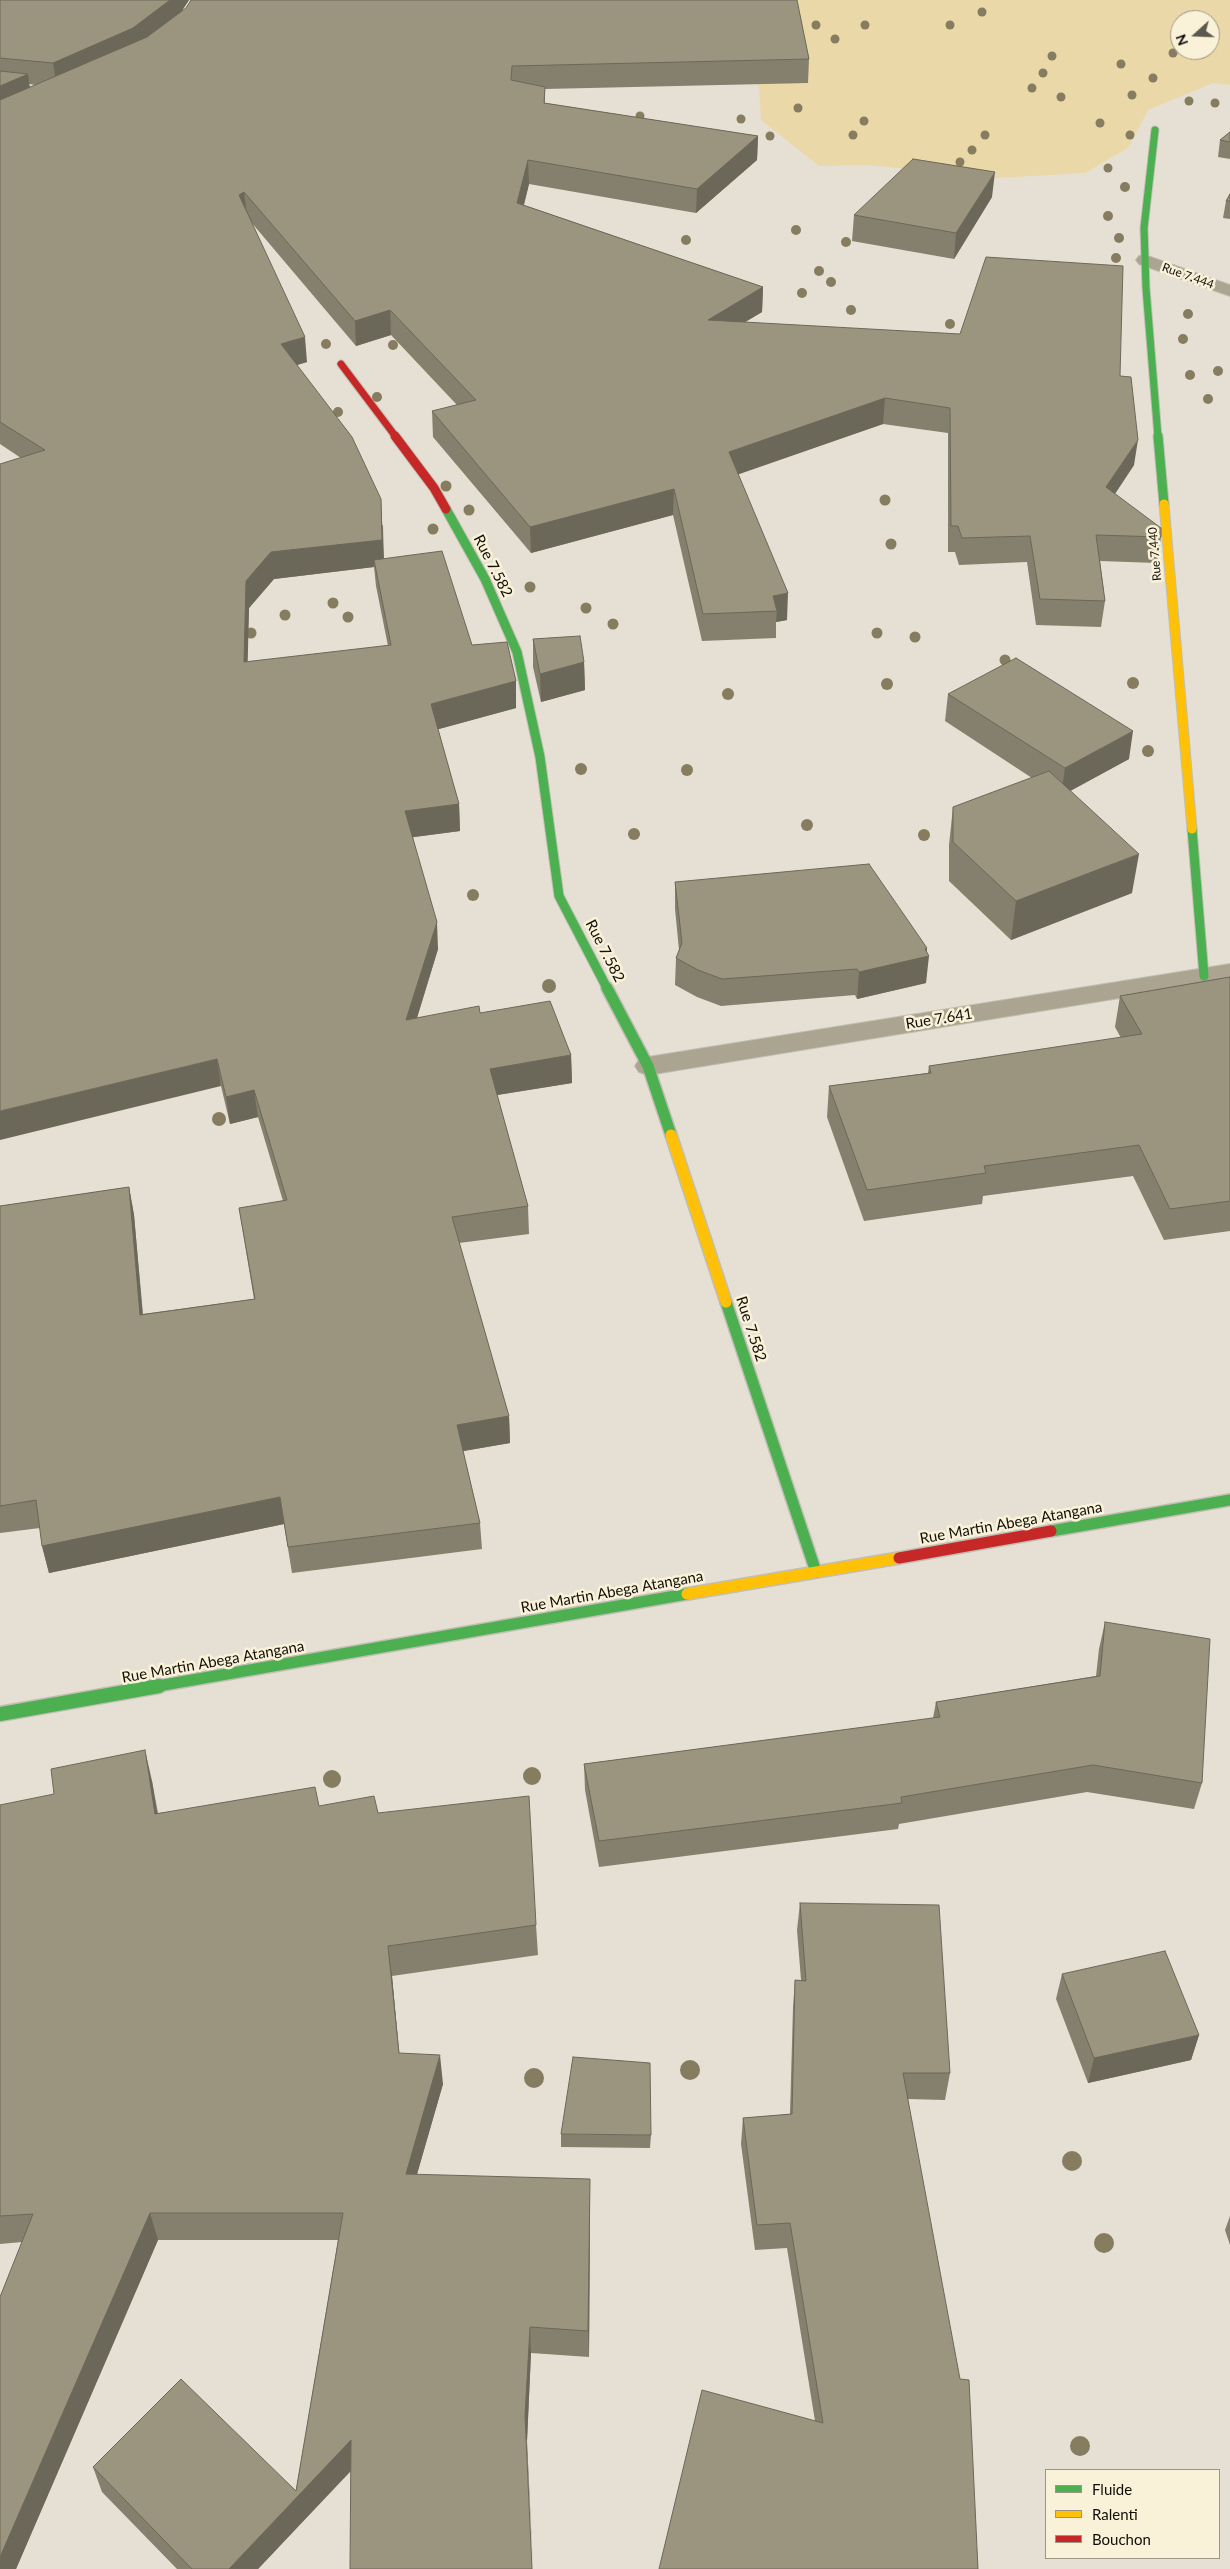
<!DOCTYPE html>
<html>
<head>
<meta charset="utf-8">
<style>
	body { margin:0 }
	#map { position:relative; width:1230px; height:2569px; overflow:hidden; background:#e5e0d3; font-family:Lato,sans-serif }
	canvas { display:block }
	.legend { position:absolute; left:1045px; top:2469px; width:175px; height:90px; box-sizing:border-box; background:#faf1d9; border:1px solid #9d9685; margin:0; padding:6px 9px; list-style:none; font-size:15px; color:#110e07 }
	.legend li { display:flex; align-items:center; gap:10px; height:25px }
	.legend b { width:25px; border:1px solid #9d9685 }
	.north { position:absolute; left:1170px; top:10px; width:50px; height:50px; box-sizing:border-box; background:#faf1d9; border:1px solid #9d9685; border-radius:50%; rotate:250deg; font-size:14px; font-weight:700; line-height:20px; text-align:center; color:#110e07 }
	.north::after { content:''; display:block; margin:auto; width:18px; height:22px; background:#5b584e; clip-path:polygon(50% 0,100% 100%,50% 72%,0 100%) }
</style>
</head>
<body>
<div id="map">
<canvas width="1230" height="2569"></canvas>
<ul class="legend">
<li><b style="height:6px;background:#4caf50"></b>Fluide</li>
<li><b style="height:6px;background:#ffc107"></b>Ralenti</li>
<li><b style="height:6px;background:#c62828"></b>Bouchon</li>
</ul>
<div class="north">N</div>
</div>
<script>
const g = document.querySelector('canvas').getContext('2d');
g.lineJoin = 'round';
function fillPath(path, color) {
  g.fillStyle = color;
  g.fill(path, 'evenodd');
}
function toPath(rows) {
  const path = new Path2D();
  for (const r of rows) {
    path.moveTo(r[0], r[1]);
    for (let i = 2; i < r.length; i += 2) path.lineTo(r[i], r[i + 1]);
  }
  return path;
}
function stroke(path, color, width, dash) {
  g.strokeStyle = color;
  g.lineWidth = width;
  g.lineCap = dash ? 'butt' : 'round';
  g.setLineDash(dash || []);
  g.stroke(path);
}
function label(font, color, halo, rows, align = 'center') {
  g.font = font + ' Lato,sans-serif';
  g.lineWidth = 5;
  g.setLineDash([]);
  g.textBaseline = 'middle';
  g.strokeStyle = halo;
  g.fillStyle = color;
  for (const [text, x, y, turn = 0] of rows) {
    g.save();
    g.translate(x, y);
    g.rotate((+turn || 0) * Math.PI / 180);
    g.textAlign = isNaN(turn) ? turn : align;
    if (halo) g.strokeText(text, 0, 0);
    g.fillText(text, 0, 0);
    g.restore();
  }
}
fillPath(toPath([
	[789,0,1230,0,1230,85,1213,83,1148,110,1128,148,1085,173,998,178,868,165,819,166,761,120,759,86,722,63],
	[1180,20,1210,20,1210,50,1180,50]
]), '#ead8a8');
const street = toPath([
	[1145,255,1230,285,1230,296,1139,264,1136,260,1139,256,1145,255],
	[1230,964,1230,980,648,1075,639,1072,635,1066,639,1060,648,1057,1230,964]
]);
const fastFar3 = toPath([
	[1155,130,1144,228,1146,288,1158,437]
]);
const fastFar2 = toPath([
	[1158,436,1164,504],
	[446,509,485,579,517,652,540,757,559,896,608,990],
	[1192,829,1204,976]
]);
const fastFar1 = toPath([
	[607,988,648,1066,671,1135],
	[726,1302,816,1572],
	[1051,1531,1230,1500],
	[152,1687,687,1594]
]);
const fast = toPath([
	[0,1714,159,1686]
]);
const slowFar1 = toPath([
	[1164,504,1192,829]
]);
const slow = toPath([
	[671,1135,726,1302],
	[687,1594,899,1558]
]);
const jamFar2 = toPath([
	[341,364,396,437]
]);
const jamFar1 = toPath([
	[395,436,434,488,446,509]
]);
const jam = toPath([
	[899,1558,1051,1531]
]);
stroke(street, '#c1beb4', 2);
stroke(fastFar3, '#c1beb4', 9);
stroke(fastFar2, '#c1beb4', 11);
stroke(fastFar1, '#c1beb4', 14);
stroke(fast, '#c1beb4', 17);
stroke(slowFar1, '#c1beb4', 11);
stroke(slow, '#c1beb4', 14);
stroke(jamFar2, '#c1beb4', 9);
stroke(jamFar1, '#c1beb4', 11);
stroke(jam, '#c1beb4', 14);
fillPath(street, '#aaa490');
stroke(fastFar3, '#4caf50', 7);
stroke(fastFar2, '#4caf50', 9);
stroke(fastFar1, '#4caf50', 11);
stroke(fast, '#4caf50', 14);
stroke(slowFar1, '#ffc107', 9);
stroke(slow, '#ffc107', 11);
stroke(jamFar2, '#c62828', 7);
stroke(jamFar1, '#c62828', 9);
stroke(jam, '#c62828', 11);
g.fillStyle = '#867c5f';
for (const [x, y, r] of [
	[982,12,4.5],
	[816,25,4.5],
	[865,25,4.5],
	[950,25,4.5],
	[835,39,4.5],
	[1173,53,4.5],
	[1052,56,4.5],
	[1121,64,4.5],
	[1043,73,4.5],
	[1153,78,4.5],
	[1032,88,4.5],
	[1132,95,4.5],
	[1061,97,4.5],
	[1189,101,4.5],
	[1215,103,4.5],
	[798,108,4.5],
	[640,116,4.5],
	[741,119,4.5],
	[864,121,4.5],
	[1100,123,4.5],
	[853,135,4.5],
	[985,135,4.5],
	[1130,135,4.5],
	[770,136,4.5],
	[972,150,4.5],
	[960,162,4.5],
	[1108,168,4.5],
	[1125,187,5],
	[1108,216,5],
	[796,230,5],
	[1119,238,5],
	[686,240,5],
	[846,242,5],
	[1116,258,5],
	[819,271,5],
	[831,282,5],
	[802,293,5],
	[851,310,5],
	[1188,314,5],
	[950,324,5],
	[1183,339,5],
	[326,344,5],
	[393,345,5],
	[1218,371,5],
	[1190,375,5],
	[377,397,5],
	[1208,399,5],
	[338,412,5],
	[446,486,5.5],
	[885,500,5.5],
	[469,510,5.5],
	[433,529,5.5],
	[891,544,5.5],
	[530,587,5.5],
	[333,603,5.5],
	[586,608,5.5],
	[285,615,5.5],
	[348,617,5.5],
	[613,624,5.5],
	[251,633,5.5],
	[877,633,5.5],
	[915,637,5.5],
	[1005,660,5.5],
	[1133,683,6],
	[887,684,6],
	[728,694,6],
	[1148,751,6],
	[581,769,6],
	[687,770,6],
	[807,825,6],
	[634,834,6],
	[924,835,6],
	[473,895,6],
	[549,986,7],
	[219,1119,7],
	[532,1776,9],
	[332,1779,9],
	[690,2070,10],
	[534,2078,10],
	[1072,2161,10],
	[1104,2243,10],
	[1080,2446,10]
]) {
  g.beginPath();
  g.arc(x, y, r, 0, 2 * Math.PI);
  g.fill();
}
fillPath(toPath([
	[0,0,189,0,181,12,809,59,808,83,545,89,545,103,758,136,757,160,696,213,529,184,524,205,763,287,762,312,745,322,1120,376,1134,465,1115,494,1161,537,1157,563,1100,561,1105,601,1101,627,1036,625,1027,562,959,565,955,552,948,552,948,433,883,424,738,474,787,620,776,622,776,638,702,641,673,515,531,553,433,437,432,411,457,405,391,335,356,346,251,222,307,362,297,365,383,526,384,558,472,645,516,681,516,708,438,729,459,804,460,831,413,837,438,949,417,1018,480,1013,571,1055,572,1083,497,1095,528,1206,529,1234,459,1243,509,1416,510,1443,463,1451,480,1523,482,1549,292,1573,284,1524,49,1573,42,1546,40,1528,0,1533,0,1206,129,1187,134,1215,143,1314,254,1299,239,1208,283,1201,258,1117,230,1124,221,1086,21,458,0,444],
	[29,84,35,85,30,87],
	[374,567,376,586,388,646,247,662,249,608,274,579],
	[1230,132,1230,159,1218,157,1220,140],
	[1230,194,1230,219,1223,218,1226,201],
	[992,197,954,259,852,241,854,215],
	[533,639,584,662,585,690,541,702,533,667],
	[948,694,1129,759,1070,791,1132,893,1011,940,949,881,949,845,953,807,1032,778,945,721],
	[675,882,927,948,926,983,857,999,855,995,721,1006,697,997,675,985,676,958,679,950,675,909],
	[1230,977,1230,1231,1164,1240,1133,1176,983,1196,982,1204,864,1221,827,1117,829,1086,928,1073,929,1066,1121,1038,1115,1027,1120,996],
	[1105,1622,1202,1783,1194,1809,1087,1792,899,1824,898,1829,599,1867,585,1790,584,1764,933,1718,936,1702,1096,1676,1099,1649],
	[152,1781,158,1813,319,1806,378,1813,536,1925,538,1955,392,1976,399,2053,443,2084,417,2174,590,2207,589,2357,531,2353,527,2441,351,2471,258,2569,177,2569,102,2492,93,2467,296,2491,338,2240,158,2240,16,2569,0,2569,22,2242,0,2244,0,1805],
	[800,1903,950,2073,945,2100,908,2099,978,2569,815,2421,787,2248,755,2250,741,2144,743,2118,790,2114,793,2007,795,1980,801,1980,797,1930],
	[1062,1974,1199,2035,1191,2060,1088,2083,1056,1999],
	[561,2134,651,2135,650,2148,561,2147],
	[1230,2216,1230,2245,1225,2230]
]), '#857f6d');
fillPath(toPath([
	[170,0,189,0,174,23,57,87,53,63],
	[28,74,31,98,0,112,0,86],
	[758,136,757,160,696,213,697,189],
	[528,160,529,184,518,227,517,203],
	[995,172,992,197,954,259,956,233],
	[244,192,247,216,239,195],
	[763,287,762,312,707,345,708,320],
	[390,310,391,335,356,346,355,321],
	[305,337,307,362,283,369,281,344],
	[885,398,883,424,728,478,729,452],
	[1138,440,1134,465,1102,513,1106,487],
	[674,489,673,515,531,553,530,527],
	[381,499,384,566,374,560,374,567,274,579,249,608,247,689,244,662,246,581,271,552],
	[788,593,787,620,776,622,777,611,773,596],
	[584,662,585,690,541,702,540,674],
	[516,681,516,708,432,731,431,704],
	[1133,731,1129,759,1061,796,1065,768],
	[459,804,460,831,407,838,405,811],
	[1139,854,1132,893,1011,940,1016,901],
	[437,922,438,949,408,1047,406,1020],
	[927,948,926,957,929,956,926,983,857,999,859,972],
	[571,1055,572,1083,491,1096,490,1069],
	[217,1059,221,1086,0,1140,0,1111],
	[254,1090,258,1117,230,1124,226,1097],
	[129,1187,134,1215,145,1342,140,1315],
	[509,1416,510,1443,458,1452,457,1425],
	[280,1497,284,1524,49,1573,42,1546],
	[145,1750,152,1781,162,1844,155,1814],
	[388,1946,392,1976,402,2082,399,2053],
	[1199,2035,1191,2060,1088,2083,1094,2058],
	[440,2055,443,2084,409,2202,406,2174],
	[590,2179,590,2207,589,2357,588,2331],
	[150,2213,158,2240,16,2569,0,2569,0,2557],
	[530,2327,531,2353,527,2441,533,2569,525,2416],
	[351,2440,356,2465,258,2569,229,2569]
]), '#6c6859');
const building = toPath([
	[0,0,170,0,133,28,53,63,0,58,0,0],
	[191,0,797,0,809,59,512,66,511,80,545,87,544,103,758,136,697,189,528,160,517,203,763,287,708,320,960,334,986,257,1123,266,1120,376,1131,377,1138,440,1106,487,1161,528,1161,537,1096,535,1105,601,1040,599,1030,536,962,538,958,526,951,526,950,408,885,398,729,452,788,593,773,596,777,611,703,614,674,489,530,527,432,411,476,400,390,310,355,321,244,192,239,195,305,337,281,344,352,437,381,499,382,540,271,552,246,581,244,662,391,645,374,560,442,551,472,645,507,642,516,681,431,704,459,804,405,811,437,922,406,1020,479,1006,480,1013,550,1001,571,1055,490,1069,528,1206,452,1217,509,1416,457,1425,480,1523,288,1547,280,1497,42,1546,36,1500,0,1506,0,1206,129,1187,140,1315,255,1299,239,1208,287,1200,254,1090,226,1097,217,1059,0,1111,0,464,45,450,0,422,0,100,147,37,186,8,191,0],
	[0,71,28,74,0,86,0,71],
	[1230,132,1230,142,1220,140,1230,132],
	[913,159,995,172,956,233,854,215,913,159],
	[1230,194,1230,201,1226,201,1230,194],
	[580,636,584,662,540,674,533,639,580,636],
	[1016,658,1133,731,1065,768,948,694,1016,658],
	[1049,771,1139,854,1016,901,953,842,953,807,1049,771],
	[869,864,927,948,925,949,929,956,859,972,857,969,722,979,698,970,676,958,682,943,675,882,869,864],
	[1230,977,1230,1201,1170,1209,1139,1145,984,1166,986,1173,867,1190,829,1086,931,1073,929,1066,1142,1034,1120,996,1230,977],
	[1105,1622,1210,1639,1202,1783,1093,1765,901,1797,902,1803,599,1841,584,1764,940,1717,936,1702,1100,1676,1105,1622],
	[145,1750,155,1814,315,1787,319,1806,374,1796,378,1813,529,1796,536,1925,388,1946,399,2053,440,2055,406,2174,590,2179,588,2331,530,2327,525,2416,532,2569,350,2569,351,2440,229,2569,192,2569,93,2467,181,2379,296,2491,343,2213,150,2213,0,2557,0,2297,33,2214,0,2216,0,1805,54,1794,51,1769,145,1750],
	[800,1903,939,1905,950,2073,903,2073,960,2379,969,2380,978,2569,659,2569,702,2390,823,2423,790,2223,757,2225,743,2118,792,2114,795,1980,806,1981,800,1903],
	[1165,1951,1199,2035,1094,2058,1062,1974,1165,1951],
	[573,2057,650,2063,651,2135,561,2134,573,2057]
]);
fillPath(building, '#9b947f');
stroke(building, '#6c6859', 1);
label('12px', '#110e07', '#faf1d9', [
	["Rue 7.444",1188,276,20],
	["Rue 7.440",1155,554,-95]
]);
label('15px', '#110e07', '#faf1d9', [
	["Rue 7.582",493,566,63],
	["Rue 7.582",605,951,63],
	["Rue 7.641",939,1019,-9],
	["Rue 7.582",751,1329,72],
	["Rue Martin Abega Atangana",1011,1523,-10],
	["Rue Martin Abega Atangana",612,1592,-10],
	["Rue Martin Abega Atangana",213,1662,-10]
]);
</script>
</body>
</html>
